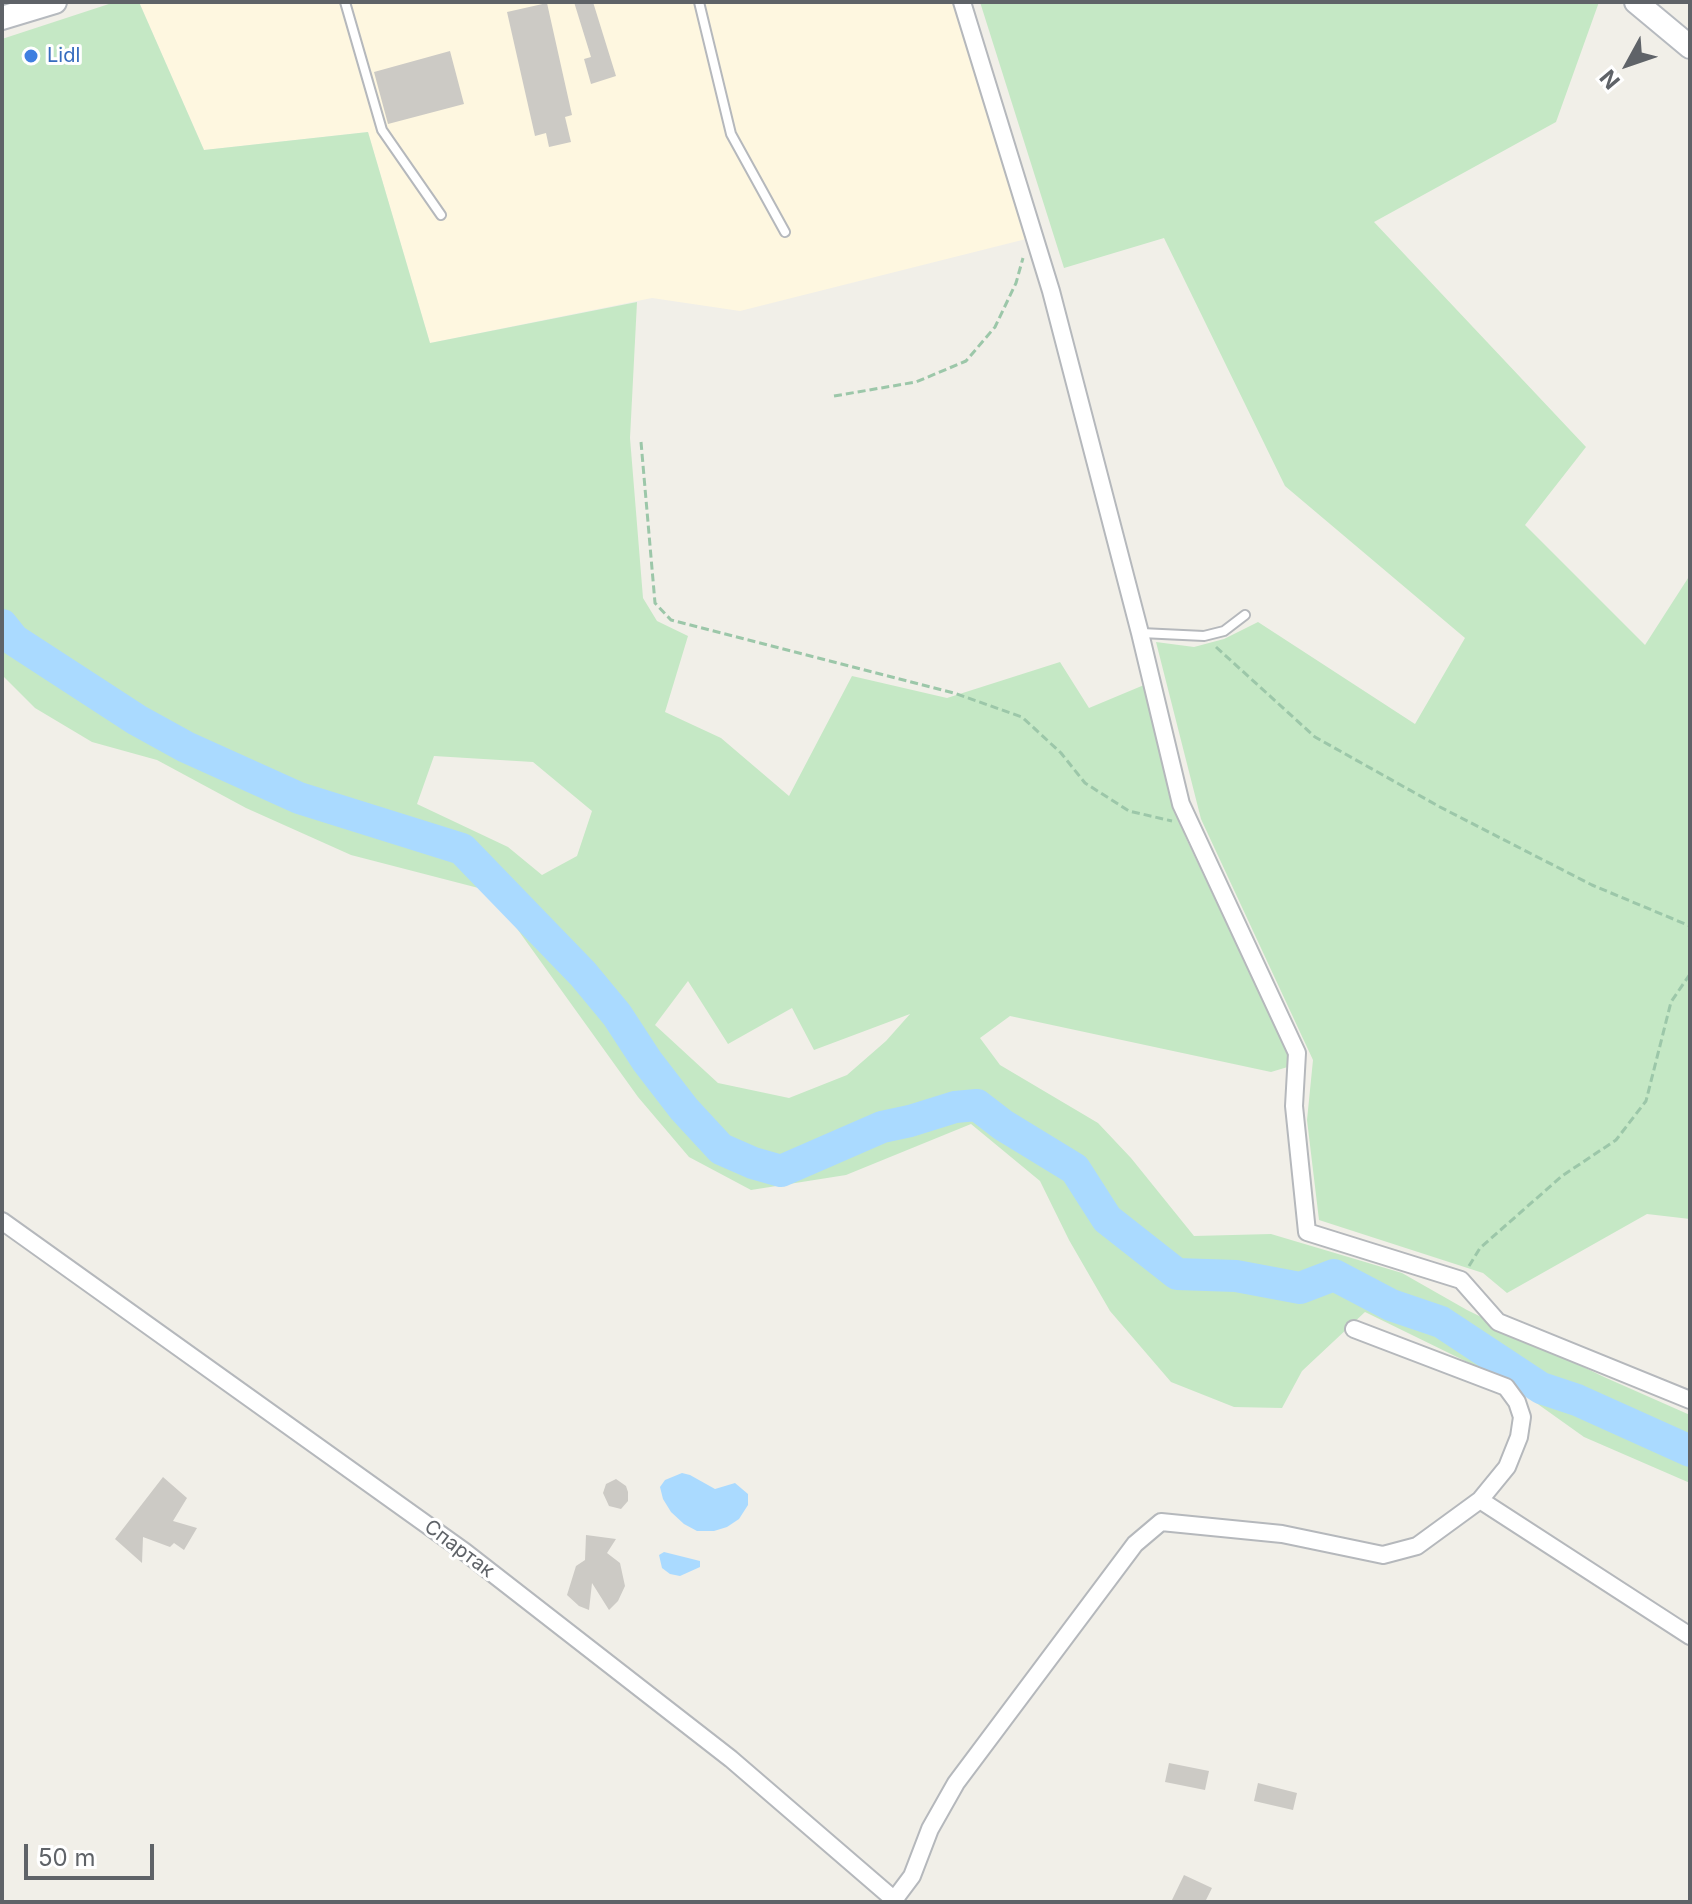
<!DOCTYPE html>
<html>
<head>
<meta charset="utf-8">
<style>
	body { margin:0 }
	#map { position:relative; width:1692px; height:1904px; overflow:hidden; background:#f1efe8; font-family:Inter,sans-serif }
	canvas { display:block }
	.frame { position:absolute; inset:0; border:4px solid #5f6368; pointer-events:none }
	.north { position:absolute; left:1588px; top:24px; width:80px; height:80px; -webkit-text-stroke:6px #fff; paint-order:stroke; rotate:230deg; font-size:22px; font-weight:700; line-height:32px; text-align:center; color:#5f6368 }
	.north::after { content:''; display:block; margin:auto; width:28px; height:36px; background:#5f6368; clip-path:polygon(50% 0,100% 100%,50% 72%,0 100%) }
	.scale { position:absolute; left:24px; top:1844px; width:130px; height:36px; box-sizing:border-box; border:4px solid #5f6368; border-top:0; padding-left:10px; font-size:24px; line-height:28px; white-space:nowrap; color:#5f6368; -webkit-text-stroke:6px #fff; paint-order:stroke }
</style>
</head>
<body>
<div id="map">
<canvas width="1692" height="1904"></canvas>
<div class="frame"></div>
<div class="north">N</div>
<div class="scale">50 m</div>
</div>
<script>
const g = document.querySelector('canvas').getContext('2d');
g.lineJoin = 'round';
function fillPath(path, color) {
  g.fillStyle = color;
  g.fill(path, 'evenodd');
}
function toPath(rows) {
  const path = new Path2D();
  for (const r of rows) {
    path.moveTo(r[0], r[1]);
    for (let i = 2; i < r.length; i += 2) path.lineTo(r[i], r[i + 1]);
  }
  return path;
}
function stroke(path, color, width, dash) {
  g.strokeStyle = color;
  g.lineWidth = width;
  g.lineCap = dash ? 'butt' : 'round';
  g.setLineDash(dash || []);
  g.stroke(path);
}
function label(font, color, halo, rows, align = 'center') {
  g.font = font + ' Inter,sans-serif';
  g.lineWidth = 6;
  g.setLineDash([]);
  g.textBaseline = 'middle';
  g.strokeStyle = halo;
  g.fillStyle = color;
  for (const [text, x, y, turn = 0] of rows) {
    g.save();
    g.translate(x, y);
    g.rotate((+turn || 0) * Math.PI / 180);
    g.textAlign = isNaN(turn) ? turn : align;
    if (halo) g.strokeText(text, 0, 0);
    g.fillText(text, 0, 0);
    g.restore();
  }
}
fillPath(toPath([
	[139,2,962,2,1034,237,740,311,652,298,430,343,368,132,204,150]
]), '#fef7e0');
fillPath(toPath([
	[115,2,139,2,204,150,368,132,430,343,637,302,630,438,643,598,657,621,688,636,665,712,721,738,789,796,852,676,947,698,1060,662,1089,708,1144,685,1185,836,1286,1050,1291,1066,1271,1072,1010,1016,980,1038,1000,1065,1098,1123,1131,1158,1194,1236,1271,1234,1402,1273,1467,1310,1604,1377,1690,1415,1690,1483,1584,1437,1504,1380,1365,1312,1302,1371,1282,1408,1234,1407,1171,1382,1110,1311,1069,1240,1040,1181,971,1124,846,1175,751,1190,689,1157,638,1097,490,891,351,855,246,808,157,760,92,742,35,708,2,675,2,39],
	[434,756,533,762,592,811,577,856,542,875,508,847,417,804],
	[688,981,728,1044,792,1008,814,1050,910,1014,886,1041,847,1075,789,1098,718,1083,655,1025],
	[980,2,1599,2,1556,122,1374,222,1586,447,1525,525,1645,645,1690,575,1690,1219,1647,1214,1507,1293,1483,1273,1319,1220,1307,1120,1313,1060,1201,819,1156,642,1194,647,1224,639,1258,622,1415,724,1465,638,1285,486,1164,238,1064,268]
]), '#c5e8c5');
fillPath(toPath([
	[682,1473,690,1475,715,1489,735,1483,748,1494,748,1505,739,1519,727,1527,714,1531,697,1531,684,1524,671,1512,663,1499,660,1487,665,1480],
	[664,1552,700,1561,700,1567,680,1576,670,1574,662,1568,659,1555]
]), '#aadaff');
stroke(toPath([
	[2,625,14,640,137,720,186,747,299,798,462,849,583,974,617,1015,647,1061,684,1109,721,1149,753,1163,781,1171,882,1127,910,1121,955,1107,977,1105,1003,1125,1075,1169,1107,1219,1177,1274,1236,1276,1300,1288,1334,1275,1391,1305,1441,1322,1541,1388,1577,1400,1690,1451]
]), '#aadaff', 32);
fillPath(toPath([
	[574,2,593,2,616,76,591,84,584,59,591,57],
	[547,3,572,115,565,117,571,142,549,147,546,133,535,136,507,12],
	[450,51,464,104,388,124,374,72],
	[163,1477,187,1498,173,1521,197,1528,184,1550,174,1543,170,1547,143,1537,142,1563,115,1539],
	[616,1479,626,1486,628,1492,628,1501,621,1509,609,1506,603,1493,606,1484],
	[586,1535,616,1539,607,1553,620,1563,625,1586,618,1601,609,1610,592,1583,589,1610,579,1606,567,1595,576,1566,585,1560],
	[1169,1763,1209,1771,1205,1790,1165,1782],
	[1258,1783,1297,1793,1293,1810,1254,1801],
	[1184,1875,1212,1888,1205,1902,1171,1902]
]), '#cccac5');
const lane = toPath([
	[345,2,382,130,441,215],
	[699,2,731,134,785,232],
	[1141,633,1204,636,1224,631,1245,615]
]);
const street = toPath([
	[962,2,1051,291,1140,633,1181,804,1297,1053,1294,1106,1307,1232,1461,1280,1498,1322,1690,1400],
	[2,1221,465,1552,731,1759,897,1902],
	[1480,1500,1690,1636],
	[894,1900,912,1876,930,1829,956,1783,1135,1544,1161,1522,1282,1534,1383,1555,1417,1546,1480,1500,1507,1467,1519,1437,1522,1417,1517,1402,1506,1387,1354,1329]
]);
const secondary = toPath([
	[1636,2,1690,47],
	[2,18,55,2]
]);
stroke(lane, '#b5b8bc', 12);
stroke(street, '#b5b8bc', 20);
stroke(secondary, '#b6babf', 26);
stroke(toPath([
	[834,396,916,382,966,361,995,327,1016,283,1023,258],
	[641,442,655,603,671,620,954,693,1022,717,1061,753,1085,783,1129,811,1172,821],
	[1216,647,1315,737,1440,807,1592,885,1690,926],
	[1469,1266,1480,1248,1562,1176,1616,1140,1646,1101,1671,1002,1690,974]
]), '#9cc7a9', 3, [8, 4]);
stroke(lane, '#fff', 8);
stroke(street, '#fff', 16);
stroke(secondary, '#fff', 22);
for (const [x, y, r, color] of [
	[31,56,8,"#3f7fe0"]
]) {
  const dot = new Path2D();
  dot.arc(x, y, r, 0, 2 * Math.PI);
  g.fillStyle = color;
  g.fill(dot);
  stroke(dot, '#fff', 3);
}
label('20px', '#366cbe', '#fff', [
	["Lidl",47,56]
], 'left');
label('20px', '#5f6368', '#fff', [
	["Спартак",459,1549,37]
]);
</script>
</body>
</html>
